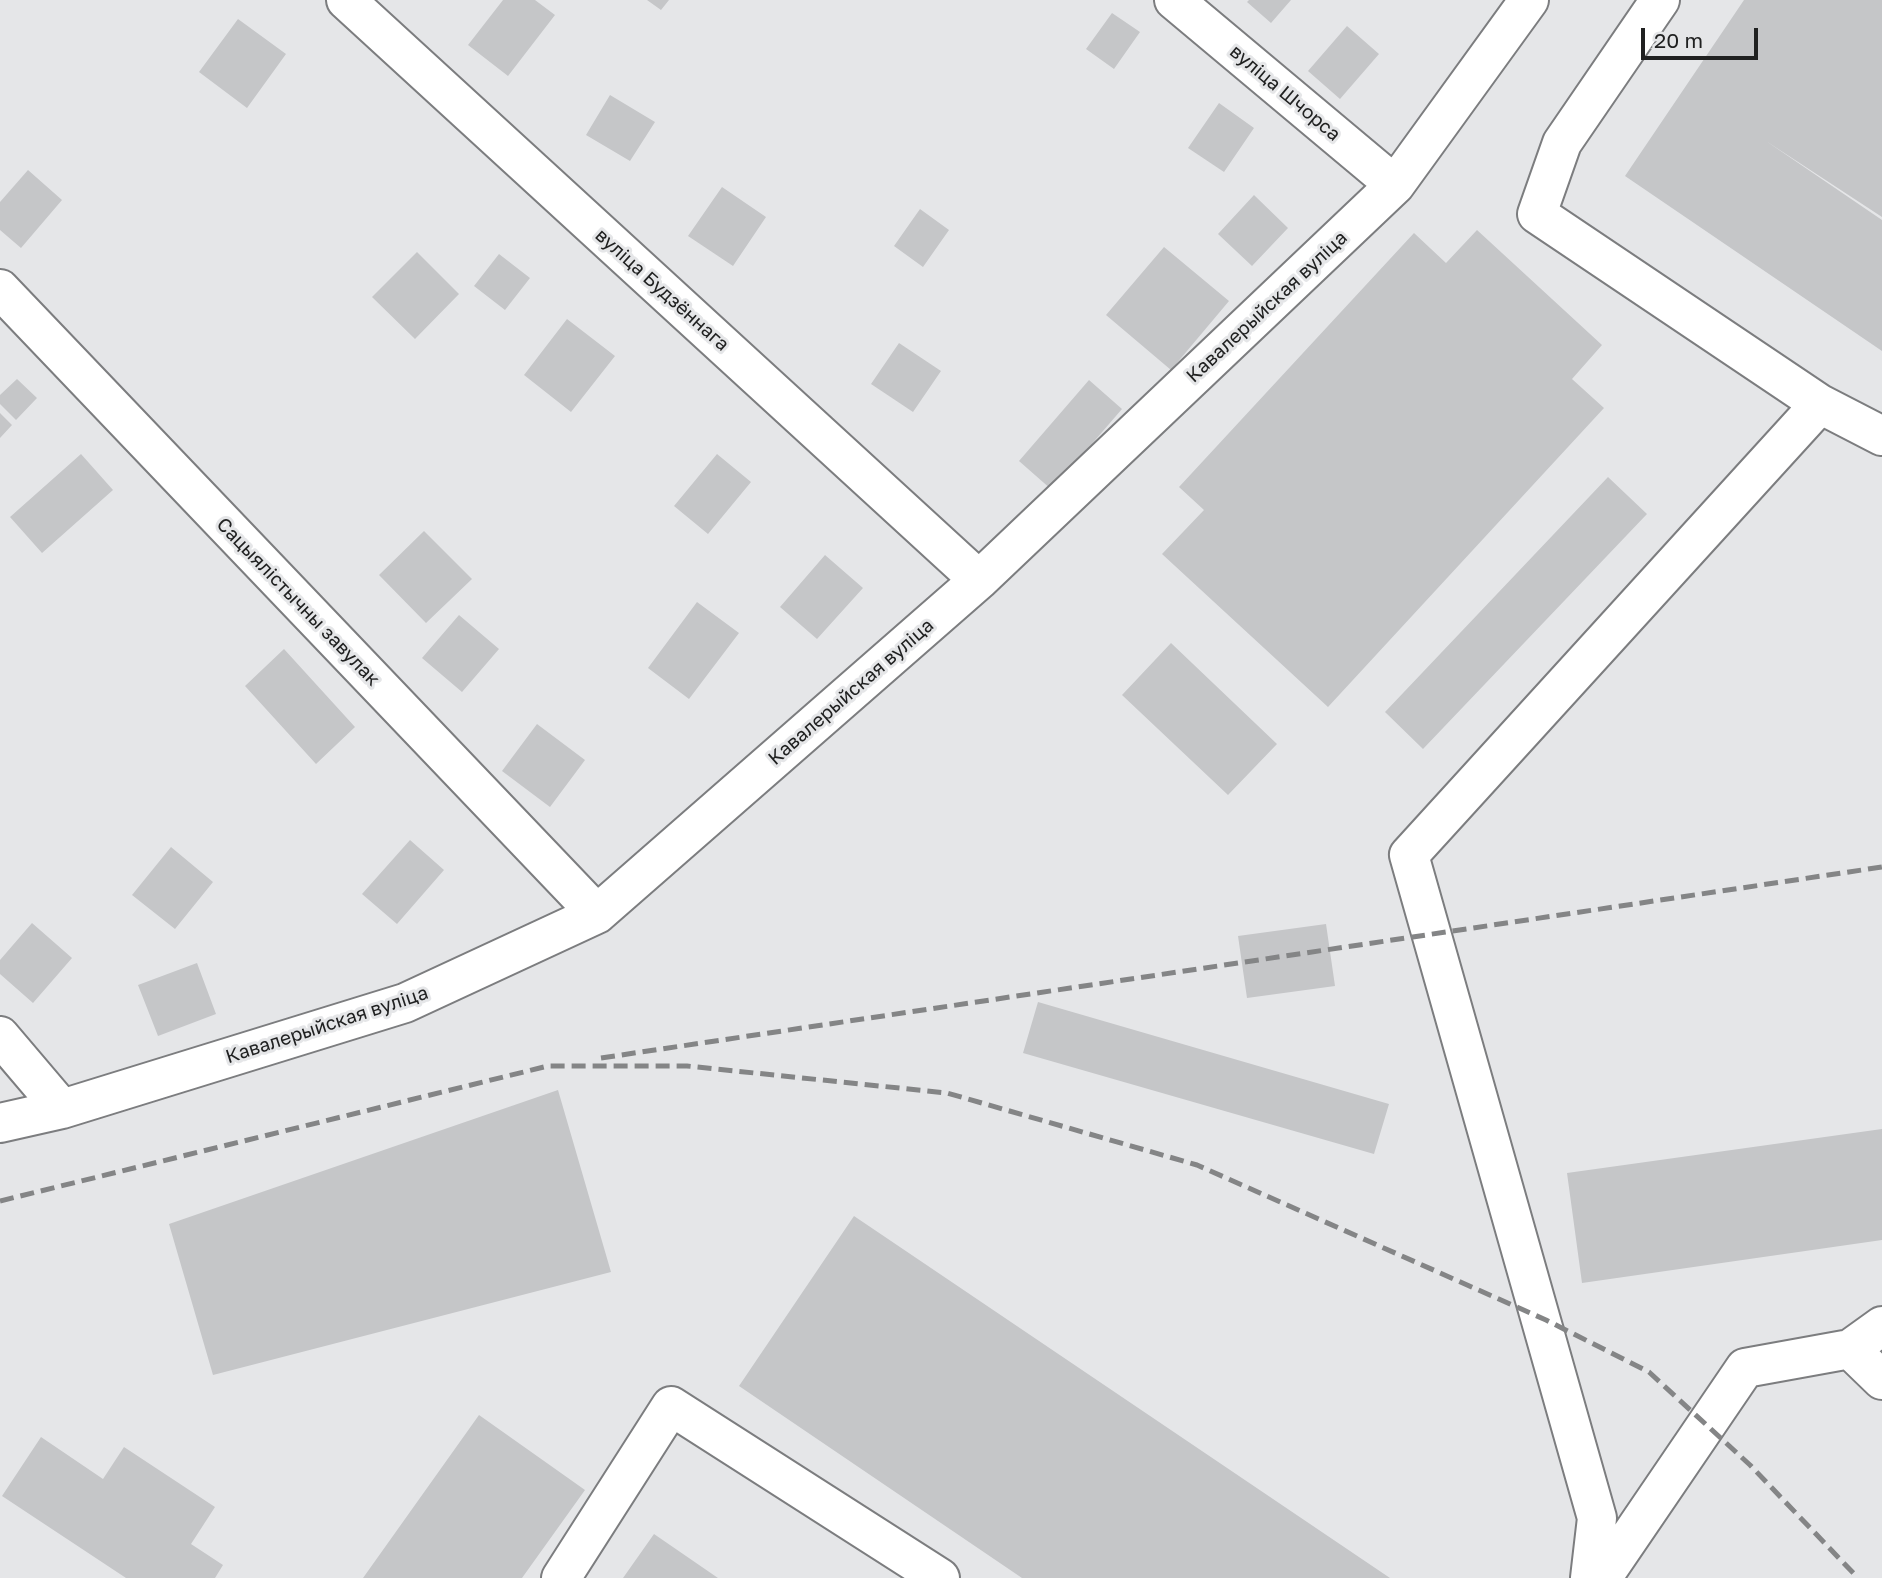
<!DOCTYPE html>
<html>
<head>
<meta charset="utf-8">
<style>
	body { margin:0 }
	#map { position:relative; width:1882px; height:1578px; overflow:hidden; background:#e5e6e8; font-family:"Golos Text",sans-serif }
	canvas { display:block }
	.scale { position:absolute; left:1641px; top:28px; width:117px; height:32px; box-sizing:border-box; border:4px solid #202121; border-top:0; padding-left:9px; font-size:21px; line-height:24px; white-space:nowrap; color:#202121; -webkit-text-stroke:5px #e5e6e8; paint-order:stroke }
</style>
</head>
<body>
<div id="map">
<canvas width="1882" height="1578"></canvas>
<div class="scale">20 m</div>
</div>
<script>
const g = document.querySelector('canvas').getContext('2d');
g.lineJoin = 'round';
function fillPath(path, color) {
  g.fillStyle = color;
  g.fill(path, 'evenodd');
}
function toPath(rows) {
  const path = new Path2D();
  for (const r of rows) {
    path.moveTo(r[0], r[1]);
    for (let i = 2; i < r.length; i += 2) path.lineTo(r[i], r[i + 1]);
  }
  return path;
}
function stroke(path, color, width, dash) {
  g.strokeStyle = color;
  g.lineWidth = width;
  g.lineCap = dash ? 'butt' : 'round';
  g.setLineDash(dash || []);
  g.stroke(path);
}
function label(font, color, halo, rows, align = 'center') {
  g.font = font + ' "Golos Text",sans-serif';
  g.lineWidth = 6;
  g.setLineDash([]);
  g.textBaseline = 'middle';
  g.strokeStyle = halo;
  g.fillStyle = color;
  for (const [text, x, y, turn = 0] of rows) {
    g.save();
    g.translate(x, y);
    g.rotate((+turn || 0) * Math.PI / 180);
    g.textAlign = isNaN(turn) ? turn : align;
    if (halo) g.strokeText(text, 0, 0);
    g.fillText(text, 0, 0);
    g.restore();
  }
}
fillPath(toPath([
	[503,0,535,0,555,15,508,76,468,45],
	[647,0,669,0,661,10],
	[1249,0,1291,0,1271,23,1247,2],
	[1744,0,1882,0,1882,217,1766,141,1882,220,1882,351,1625,176],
	[1112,13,1140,32,1114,69,1086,49],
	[238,19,286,54,247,108,199,72],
	[1347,26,1379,54,1340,99,1308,71],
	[610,95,655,122,630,161,586,135],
	[1219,103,1254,128,1224,172,1188,148],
	[28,170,62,200,21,248,0,230,0,202],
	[722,187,766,217,733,266,688,236],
	[1254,195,1288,228,1252,266,1218,234],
	[920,209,949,230,923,267,894,246],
	[1477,230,1602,345,1572,379,1604,408,1328,707,1162,554,1204,510,1179,487,1414,233,1446,263],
	[1164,247,1229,301,1171,370,1106,315],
	[417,252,459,294,415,339,372,297],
	[499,254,530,278,505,310,474,286],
	[567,319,615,356,571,412,524,375],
	[899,343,941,371,913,412,871,384],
	[17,379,37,398,16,420,0,404,0,395],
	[1089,380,1122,409,1052,490,1019,461],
	[0,413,12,425,0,438],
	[81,454,113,490,42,553,10,517],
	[717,454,751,482,708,534,674,506],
	[1608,477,1647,514,1423,749,1385,712],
	[424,531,472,579,426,623,379,575],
	[825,555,863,588,817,639,780,607],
	[697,602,739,633,689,699,648,668],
	[459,615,499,649,462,692,422,658],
	[1171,643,1277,744,1228,795,1122,695],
	[284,649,355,727,316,764,245,686],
	[537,724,585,760,550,807,502,771],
	[410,840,444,870,397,924,362,894],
	[171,847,213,882,175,929,132,895],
	[32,923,72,958,33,1003,0,974,0,960],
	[1326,924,1335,986,1247,998,1238,936],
	[197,963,216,1014,158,1036,138,985],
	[1038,1002,1389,1104,1374,1154,1023,1053],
	[558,1090,611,1272,213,1375,169,1224],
	[1882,1129,1882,1240,1582,1283,1567,1173],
	[854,1216,1390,1578,1022,1578,739,1386],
	[479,1415,585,1490,522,1578,363,1578],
	[41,1437,103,1479,124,1447,215,1507,191,1544,223,1565,215,1578,126,1578,2,1496],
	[654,1534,718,1578,623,1578]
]), '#c5c6c8');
const minor = toPath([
	[346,0,979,580],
	[1174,0,1395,185],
	[0,289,597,914],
	[1820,404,1882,436],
	[0,1036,62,1109],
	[0,1123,62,1109,405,1003,597,914,979,580,1395,185,1529,0],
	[1850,1349,1882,1326],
	[561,1578,671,1406,940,1578],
	[1590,1578,1597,1518,1409,855,1820,404,1537,214,1562,143,1660,0],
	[1602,1578,1745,1368,1850,1349,1882,1380]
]);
stroke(minor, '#7c7d7f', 42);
stroke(minor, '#fff', 38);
stroke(toPath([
	[601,1058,1882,867],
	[0,1201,548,1066,687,1066,947,1093,1197,1165,1546,1320,1649,1372,1750,1465,1858,1578]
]), '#848586', 5, [14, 7]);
label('19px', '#202121', '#e5e6e8', [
	["вуліца Шчорса",1285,93,40],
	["вуліца Будзённага",662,290,42],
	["Кавалерыйская вуліца",1267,307,-43],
	["Сацыялістычны завулак",298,602,46],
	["Кавалерыйская вуліца",851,692,-41],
	["Кавалерыйская вуліца",327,1025,-18]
]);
</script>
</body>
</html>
